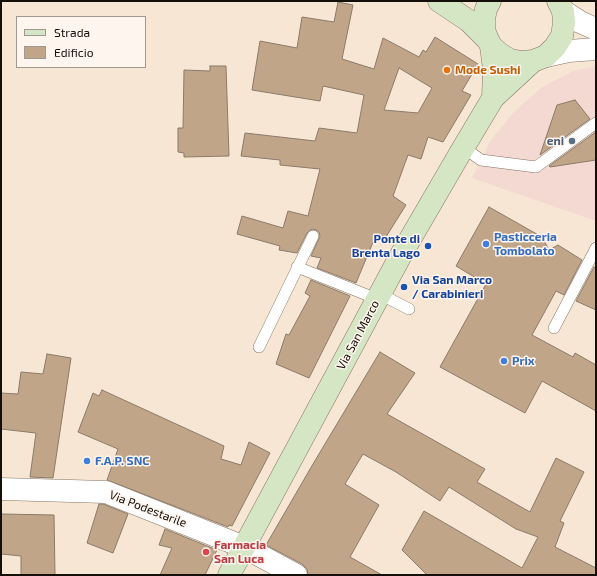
<!DOCTYPE html>
<html>
<head>
<meta charset="utf-8">
<style>
	body { margin:0 }
	#map { position:relative; width:597px; height:576px; overflow:hidden; background:#f8e6d4; font-family:"Exo 2",sans-serif }
	canvas { display:block }
	.frame { position:absolute; inset:0; border:2px solid #150f09; pointer-events:none }
	.legend { position:absolute; left:16px; top:16px; width:130px; height:52px; box-sizing:border-box; background:#fdf5ee; border:1px solid #a09992; margin:0; padding:5px 7px; list-style:none; font-size:12px; color:#150f09 }
	.legend li { display:flex; align-items:center; gap:8px; height:20px }
	.legend b { width:20px; border:1px solid #a09992 }
</style>
</head>
<body>
<div id="map">
<canvas width="597" height="576"></canvas>
<div class="frame"></div>
<ul class="legend">
<li><b style="height:5px;background:#d5e6c4"></b>Strada</li>
<li><b style="height:11px;background:#c1a589"></b>Edificio</li>
</ul>
</div>
<script>
const g = document.querySelector('canvas').getContext('2d');
g.lineJoin = 'round';
function fillPath(path, color) {
  g.fillStyle = color;
  g.fill(path, 'evenodd');
}
function toPath(rows) {
  const path = new Path2D();
  for (const r of rows) {
    path.moveTo(r[0], r[1]);
    for (let i = 2; i < r.length; i += 2) path.lineTo(r[i], r[i + 1]);
  }
  return path;
}
function stroke(path, color, width, dash) {
  g.strokeStyle = color;
  g.lineWidth = width;
  g.lineCap = dash ? 'butt' : 'round';
  g.setLineDash(dash || []);
  g.stroke(path);
}
function label(font, color, halo, rows, align = 'center') {
  g.font = font + ' "Exo 2",sans-serif';
  g.lineWidth = 3;
  g.setLineDash([]);
  g.textBaseline = 'middle';
  g.strokeStyle = halo;
  g.fillStyle = color;
  for (const [text, x, y, turn = 0] of rows) {
    g.save();
    g.translate(x, y);
    g.rotate((+turn || 0) * Math.PI / 180);
    g.textAlign = isNaN(turn) ? turn : align;
    if (halo) g.strokeText(text, 0, 0);
    g.fillText(text, 0, 0);
    g.restore();
  }
}
fillPath(toPath([
	[596,66,596,221,472,178,491,140,514,112,542,87,573,71]
]), '#f3d9d2');
const building = toPath([
	[338,2,353,5,342,59,374,69,383,38,419,57,423,50,426,52,435,37,478,64,462,91,471,95,443,142,428,137,421,159,408,155,393,196,406,205,384,240,376,235,356,283,317,268,321,258,311,256,320,236,319,232,316,230,312,229,307,233,297,253,279,250,280,246,237,234,242,216,283,228,288,211,308,216,320,169,280,165,280,160,241,156,245,133,315,141,319,128,357,133,364,95,323,86,320,101,252,90,260,41,297,48,302,17,334,22,338,2],
	[399,68,432,88,418,113,384,110,399,68],
	[210,66,226,66,229,156,184,157,184,153,178,152,178,128,183,128,184,70,210,71,210,66],
	[575,100,590,119,540,155,557,105,575,100],
	[596,132,596,160,550,167,549,166,596,132],
	[489,207,542,237,549,250,558,245,582,260,564,295,556,291,532,335,573,357,575,353,596,365,596,411,542,381,525,413,440,367,486,284,456,266,489,207],
	[594,267,596,269,596,310,576,301,594,267],
	[311,280,350,296,309,378,276,364,286,334,289,335,310,296,305,293,311,280],
	[380,352,415,373,387,414,485,469,477,482,530,512,556,458,584,472,560,521,564,523,555,547,596,568,596,575,427,575,402,550,424,511,522,568,538,537,516,529,449,487,440,501,396,472,363,454,345,484,379,505,350,557,382,575,308,575,307,569,302,564,266,545,313,464,380,352],
	[47,354,71,358,53,478,30,477,36,433,1,429,1,393,18,394,21,372,43,374,47,354],
	[102,390,224,446,221,459,241,465,249,442,270,453,232,526,229,525,228,527,107,480,118,449,78,432,93,393,99,396,102,390],
	[99,504,103,504,128,514,113,553,87,543,99,504],
	[1,514,54,515,55,575,21,575,21,556,1,554,1,514],
	[165,529,217,550,205,575,160,575,172,548,159,545,165,529]
]);
fillPath(building, '#c1a589');
stroke(building, '#8a7a6a', 1);
const lane = toPath([
	[464,148,481,160,536,167,596,123],
	[297,267,377,299],
	[380,294,409,309],
	[554,328,596,248],
	[259,347,313,236]
]);
const street = toPath([
	[563,11,580,22,596,29],
	[546,56,569,51,596,49],
	[1,489,106,492,244,547,296,575]
]);
const secondary = toPath([
	[439,1,469,21,488,40],
	[490,1,486,9,484,19,484,30,488,40,491,46,500,54,510,60,522,62,533,61,546,56,555,47,562,36,564,23,563,11,558,1],
	[491,46,494,69,493,98],
	[229,575,402,253,459,155,493,98,533,61]
]);
stroke(lane, '#857565', 12);
stroke(street, '#857565', 23);
stroke(secondary, '#857565', 23);
stroke(lane, '#fff', 11);
stroke(street, '#fff', 22);
stroke(secondary, '#d5e6c4', 22);
for (const [x, y, r, color] of [
	[447,70,4,"#e8710a"],
	[572,141,4,"#5c6f8a"],
	[486,244,4,"#3f7fe0"],
	[428,246,4,"#1a4fb4"],
	[404,287,4,"#1a4fb4"],
	[504,361,4,"#3f7fe0"],
	[87,461,4,"#3f7fe0"],
	[206,552,4,"#e0444e"]
]) {
  const dot = new Path2D();
  dot.arc(x, y, r, 0, 2 * Math.PI);
  g.fillStyle = color;
  g.fill(dot);
  stroke(dot, '#fdf5ee', 1.5);
}
label('bold 12px', '#c56008', '#fdf5ee', [
	["Mode Sushi",455,70]
], 'left');
label('bold 12px', '#4e5e75', '#fdf5ee', [
	["eni",564,141]
], 'right');
label('bold 12px', '#366cbe', '#fdf5ee', [
	["Pasticceria",494,237],
	["Tombolato",494,251],
	["Prix",512,361],
	["F.A.P. SNC",95,461]
], 'left');
label('bold 12px', '#164399', '#fdf5ee', [
	["Ponte di",420,239],
	["Brenta Lago",420,253],
	["Via San Marco",412,280,"left"],
	["/ Carabinieri",412,294,"left"]
], 'right');
label('12px', '#150f09', '#fdf5ee', [
	["Via San Marco",358,335,-62],
	["Via Podestarile",148,509,21]
]);
label('bold 12px', '#be3a42', '#fdf5ee', [
	["Farmacia",214,545],
	["San Luca",214,559]
], 'left');
</script>
</body>
</html>
